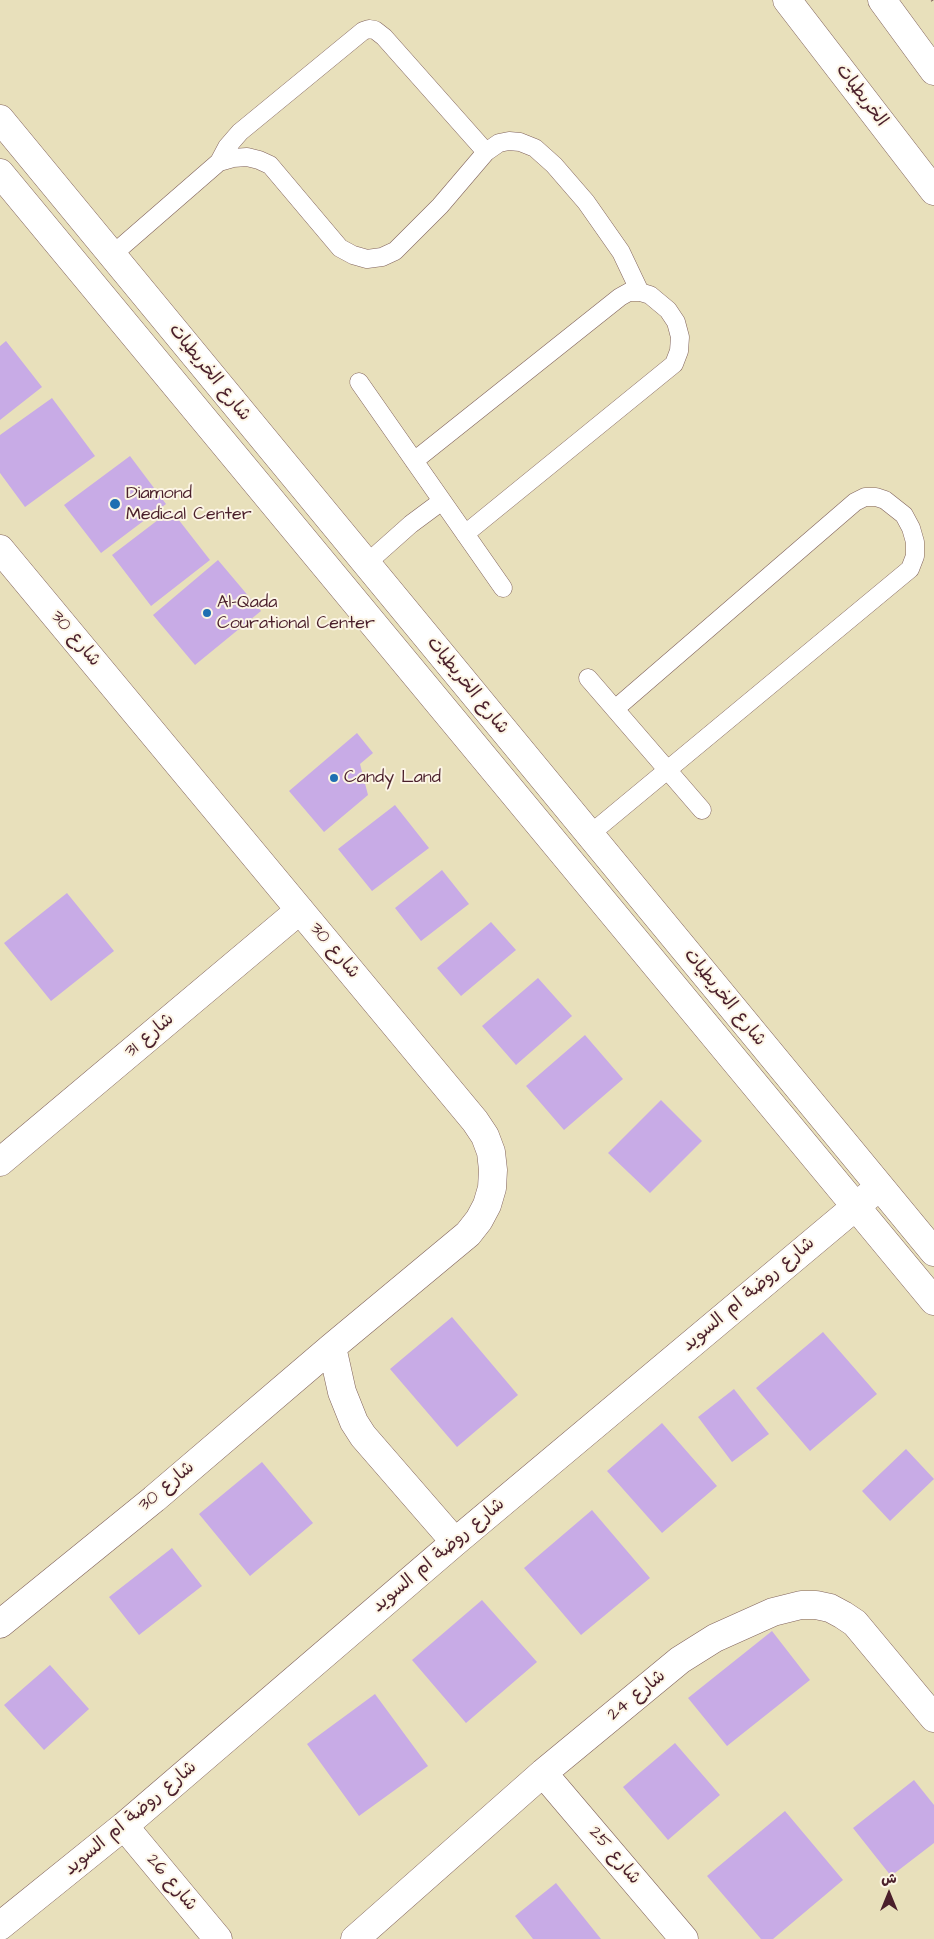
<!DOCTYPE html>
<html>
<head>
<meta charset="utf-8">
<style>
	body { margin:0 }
	#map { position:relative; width:934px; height:1939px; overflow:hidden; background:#e8e0bb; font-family:"Architects Daughter","Playpen Sans Arabic",sans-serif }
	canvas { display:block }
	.north { position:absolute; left:864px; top:1869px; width:50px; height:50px; -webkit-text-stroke:4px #fcf5e5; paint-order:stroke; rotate:0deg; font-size:14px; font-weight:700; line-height:20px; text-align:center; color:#4a1f2b }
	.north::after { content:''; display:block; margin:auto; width:18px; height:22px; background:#4a1f2b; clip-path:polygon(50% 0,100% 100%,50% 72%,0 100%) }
</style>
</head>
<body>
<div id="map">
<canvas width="934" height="1939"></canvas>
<div class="north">ش</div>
</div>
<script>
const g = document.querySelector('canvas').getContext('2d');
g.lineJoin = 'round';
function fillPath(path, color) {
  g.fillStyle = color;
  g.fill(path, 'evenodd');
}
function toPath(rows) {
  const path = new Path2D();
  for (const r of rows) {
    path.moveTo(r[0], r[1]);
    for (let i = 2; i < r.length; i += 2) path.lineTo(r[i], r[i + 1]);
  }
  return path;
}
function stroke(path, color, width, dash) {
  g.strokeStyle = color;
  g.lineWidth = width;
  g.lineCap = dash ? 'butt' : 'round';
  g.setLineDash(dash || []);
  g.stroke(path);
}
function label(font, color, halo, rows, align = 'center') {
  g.font = font + ' "Architects Daughter","Playpen Sans Arabic",sans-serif';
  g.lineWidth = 4;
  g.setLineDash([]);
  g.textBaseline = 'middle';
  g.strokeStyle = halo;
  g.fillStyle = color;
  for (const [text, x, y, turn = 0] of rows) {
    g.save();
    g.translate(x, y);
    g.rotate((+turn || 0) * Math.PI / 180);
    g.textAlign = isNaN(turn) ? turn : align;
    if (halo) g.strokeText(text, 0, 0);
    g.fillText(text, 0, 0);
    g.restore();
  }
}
fillPath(toPath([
	[6,341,42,387,0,420,0,346],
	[52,398,95,456,25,507,0,473,0,435],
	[130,456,166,504,101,553,64,505],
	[171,510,210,560,151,606,112,555],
	[218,560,261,611,195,665,153,615],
	[357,733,373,753,360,764,368,795,324,832,289,791],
	[395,805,429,848,372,891,338,849],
	[442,870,469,904,421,941,395,908],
	[67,893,114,951,51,1001,4,943],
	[491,922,516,950,461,996,437,968],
	[538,978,572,1016,516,1065,482,1026],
	[585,1035,623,1079,564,1130,526,1086],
	[661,1100,702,1141,650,1193,608,1153],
	[452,1317,518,1395,457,1447,390,1369],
	[823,1332,877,1394,810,1451,756,1388],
	[734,1389,769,1434,732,1462,698,1417],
	[662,1423,717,1486,662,1533,607,1471],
	[906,1449,934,1479,890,1521,862,1491],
	[262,1462,313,1523,250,1576,199,1514],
	[592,1510,650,1578,581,1635,524,1568],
	[172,1548,202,1586,139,1635,109,1597],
	[482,1600,537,1662,466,1723,412,1660],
	[772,1631,810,1680,727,1746,688,1698],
	[50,1665,89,1709,44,1750,4,1705],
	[375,1694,428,1766,359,1816,307,1744],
	[675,1743,720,1795,668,1840,623,1787],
	[914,1780,934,1805,934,1843,891,1876,853,1828],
	[785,1811,843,1880,773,1939,761,1939,707,1876],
	[556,1883,601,1939,533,1939,515,1916]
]), '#c8abe6');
const service = toPath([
	[219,162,227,147,240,132,363,31,369,29,375,30,384,37,486,152],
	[112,255,219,162,233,158,247,157,259,160,270,165,340,248,353,255,367,259,382,257,395,251,440,206,486,152,499,143,509,141,520,142,535,148,554,165,586,202,621,252,640,292],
	[359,382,503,588],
	[414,461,620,297,629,292,640,292,650,295,668,310,676,322,680,337,679,351,674,364,465,534],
	[366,564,411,524,442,501],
	[588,678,702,810],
	[589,835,910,569,915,556,915,542,911,528,904,515,885,500,876,497,865,497,855,502,615,709]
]);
const minor = toPath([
	[0,549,475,1121,485,1136,491,1152,493,1170,492,1188,487,1205,479,1220,468,1234,332,1347,154,1499,0,1624],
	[0,1162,300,910],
	[332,1347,342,1392,354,1422,363,1436,455,1542],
	[543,1773,684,1939],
	[124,1826,218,1939],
	[0,1926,124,1826,455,1542,879,1187],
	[355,1939,543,1773,680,1660,715,1638,773,1612,801,1605,816,1605,830,1608,843,1615,855,1623,934,1718]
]);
const tertiary = toPath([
	[0,119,934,1252],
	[0,173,934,1301]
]);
const secondary = toPath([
	[787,0,934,191],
	[882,0,934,71]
]);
stroke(service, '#81635d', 19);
stroke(minor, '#81635d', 29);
stroke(tertiary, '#81635d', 29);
stroke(secondary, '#81635d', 29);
stroke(toPath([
	[932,0,934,3]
]), '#81635d', 3, [1, 4]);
stroke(service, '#fff', 18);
stroke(minor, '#fff', 28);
stroke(tertiary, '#fff', 28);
stroke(secondary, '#fff', 28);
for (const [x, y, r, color] of [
	[115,504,6,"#1f6fb2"],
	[207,613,5,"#1f6fb2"],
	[334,778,5,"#1f6fb2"]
]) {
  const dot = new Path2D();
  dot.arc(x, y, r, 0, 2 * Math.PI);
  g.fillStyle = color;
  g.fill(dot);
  stroke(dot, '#fcf5e5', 2);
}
label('18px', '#4a1f2b', '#fcf5e5', [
	["الخريطيات",861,96,53],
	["شارع الخريطيات",209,373,51],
	["شارع 30",75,639,50],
	["شارع الخريطيات",467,686,51],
	["شارع 30",334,951,50],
	["شارع الخريطيات",724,998,51],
	["شارع 31",150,1036,-40],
	["شارع روضة ام السويد",749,1295,-40],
	["شارع 30",167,1487,-40],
	["شارع روضة ام السويد",439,1556,-40],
	["شارع 24",637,1696,-39],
	["شارع روضة ام السويد",131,1819,-40],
	["شارع 25",614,1856,50],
	["شارع 26",171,1883,50]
]);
label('18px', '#4a1f2b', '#fcf5e5', [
	["Diamond",126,494],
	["Medical Center",126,515],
	["Al-Qada",217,603],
	["Courational Center",217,624],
	["Candy Land",344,778]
], 'left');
</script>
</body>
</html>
